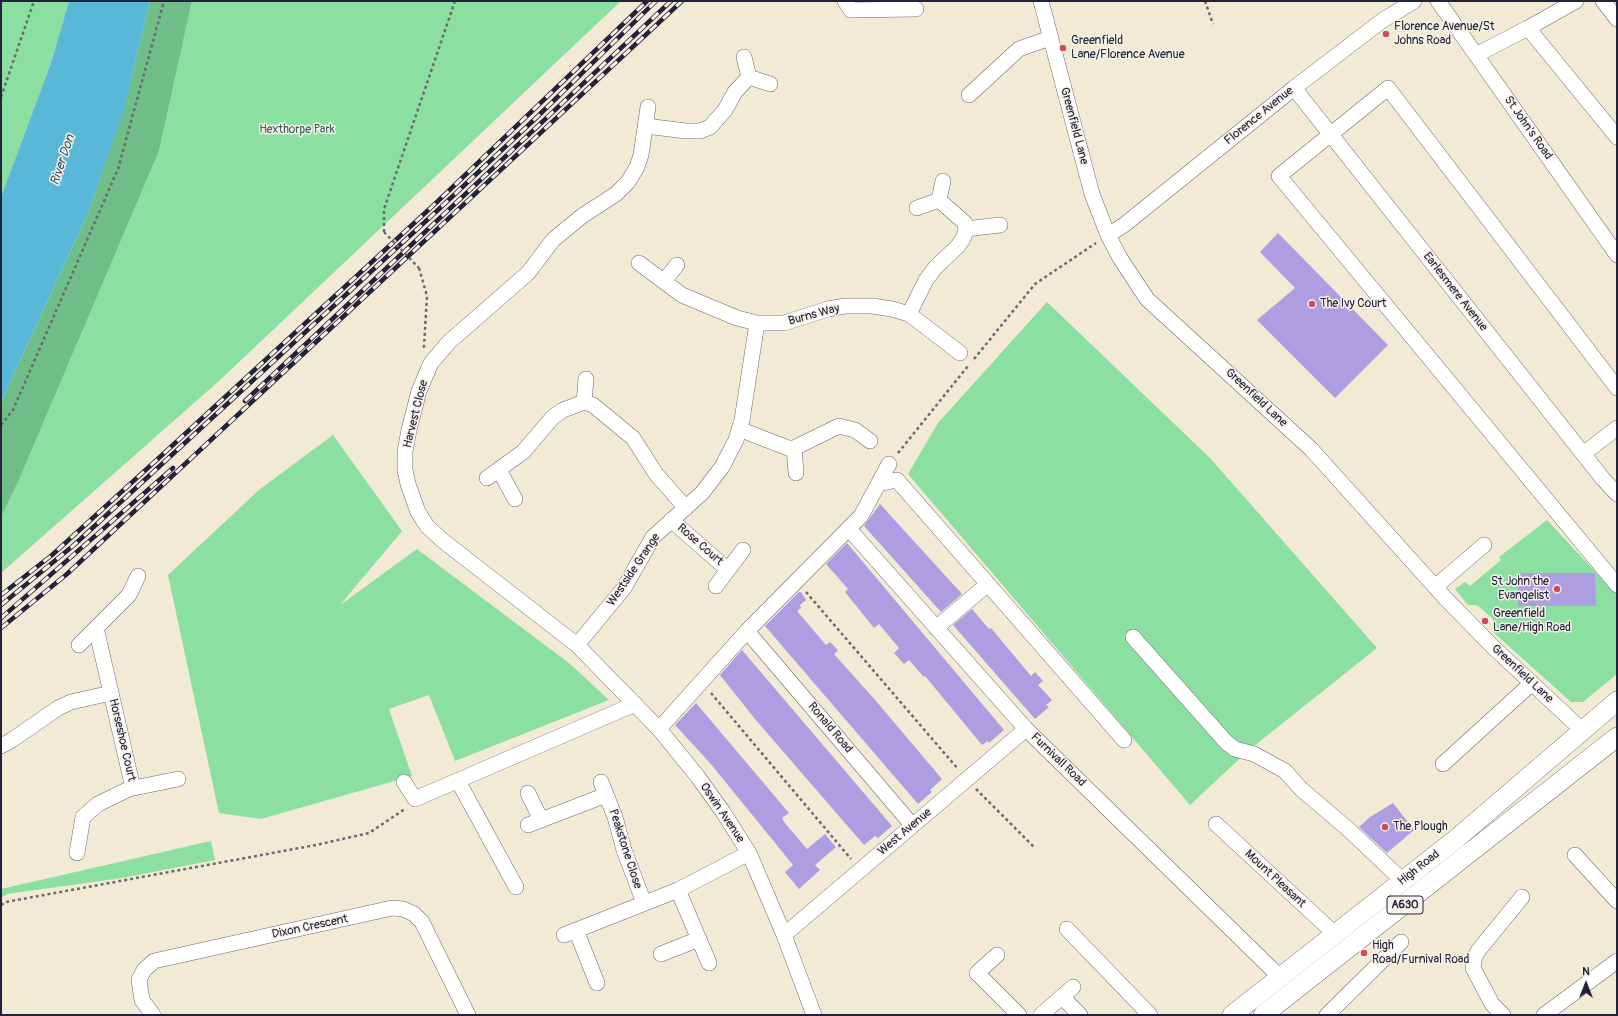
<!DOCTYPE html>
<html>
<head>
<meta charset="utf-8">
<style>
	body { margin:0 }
	#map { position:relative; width:1618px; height:1016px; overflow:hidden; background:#f3ead5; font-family:Pangolin,sans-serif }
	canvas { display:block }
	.frame { position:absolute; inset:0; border:2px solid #22223b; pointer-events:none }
	.north { position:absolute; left:1566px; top:964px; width:40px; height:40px; -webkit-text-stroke:3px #f7f3e8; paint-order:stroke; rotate:0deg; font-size:11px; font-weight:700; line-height:16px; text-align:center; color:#22223b }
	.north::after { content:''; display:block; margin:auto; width:14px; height:18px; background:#22223b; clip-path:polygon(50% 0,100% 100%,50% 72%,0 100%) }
</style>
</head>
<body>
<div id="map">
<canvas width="1618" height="1016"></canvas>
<div class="frame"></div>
<div class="north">N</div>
</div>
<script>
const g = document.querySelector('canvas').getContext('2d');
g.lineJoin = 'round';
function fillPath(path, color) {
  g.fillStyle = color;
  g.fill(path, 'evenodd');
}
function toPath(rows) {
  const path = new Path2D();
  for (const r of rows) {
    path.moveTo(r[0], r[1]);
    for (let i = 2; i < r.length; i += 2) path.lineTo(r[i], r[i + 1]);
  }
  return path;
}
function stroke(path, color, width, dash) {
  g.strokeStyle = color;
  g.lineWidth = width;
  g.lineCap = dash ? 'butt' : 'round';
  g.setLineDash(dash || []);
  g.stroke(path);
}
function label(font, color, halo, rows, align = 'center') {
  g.font = font + ' Pangolin,sans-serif';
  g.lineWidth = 3;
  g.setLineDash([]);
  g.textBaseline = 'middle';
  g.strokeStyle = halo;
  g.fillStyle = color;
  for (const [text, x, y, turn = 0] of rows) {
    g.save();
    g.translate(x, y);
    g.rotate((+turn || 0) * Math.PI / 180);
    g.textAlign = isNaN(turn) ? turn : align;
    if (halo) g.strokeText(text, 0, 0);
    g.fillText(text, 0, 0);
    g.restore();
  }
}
fillPath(toPath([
	[1,1,69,1,51,63,1,197],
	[192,1,621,1,219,381,1,573,1,517,19,480,159,151],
	[1047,302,1210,458,1377,648,1249,750,1190,805,908,474,938,423],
	[333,435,402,531,340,605,417,549,569,663,609,700,455,761,429,695,389,709,412,776,261,819,219,813,168,575,260,489],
	[1547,520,1617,595,1617,674,1583,702,1571,702,1493,632,1493,619,1477,605,1468,605,1455,589,1465,582,1470,586,1501,560,1499,557],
	[211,841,215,860,122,878,7,894,1,898,1,889]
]), '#8adfa1');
fillPath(toPath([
	[150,1,192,1,159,151,19,480,1,517,1,402,89,211,125,105]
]), '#6fbe87');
fillPath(toPath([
	[69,1,150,1,124,110,89,211,1,402,1,197,51,63]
]), '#59b8d7');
fillPath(toPath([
	[1278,233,1388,345,1335,398,1257,320,1295,288,1260,252],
	[880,504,962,594,941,612,864,526],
	[847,543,1004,730,989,743,988,741,982,745,925,676,924,677,909,660,904,664,894,653,899,648,879,624,874,628,845,592,848,589,826,564],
	[1518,573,1595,573,1596,606,1518,606],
	[799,592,801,592,806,600,800,605,801,608,797,611,826,645,830,642,834,646,838,651,834,654,876,701,942,779,930,790,932,792,918,804,765,626],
	[972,609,989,629,991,628,1031,676,1035,672,1043,681,1038,685,1052,700,1046,705,1049,707,1035,719,953,625],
	[742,650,892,826,878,838,875,836,864,845,755,719,720,675],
	[696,703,789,813,782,818,784,822,807,849,825,834,836,847,815,865,820,870,799,889,785,872,793,865,710,763,675,725],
	[1393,803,1414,830,1387,853,1359,827,1370,817]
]), '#ac9ee1');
const minor = toPath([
	[845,1,851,10,916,9],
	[1041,1,1092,194,1108,235,1120,258,1147,299,1311,449,1446,599,1491,645,1582,730],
	[1438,1,1617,255],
	[1603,1,1617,19],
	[1528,28,1576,1],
	[1476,55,1528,28,1617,137],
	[744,57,749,77,770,84],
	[1294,88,1603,479,1617,494],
	[969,95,1019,49,1050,38],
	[648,107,641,155,637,167,628,182,616,194,582,216,553,240,528,273,449,342,431,363,419,391,409,430,405,451,405,470,408,484,418,512,427,526,442,540,577,645,659,729,698,777,723,812,749,853,784,935,814,1015],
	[645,126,686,131,700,131,710,127,725,110,735,92,749,77],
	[917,208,939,200,943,181],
	[966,229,1000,225],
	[1108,235,1124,225,1294,88,1383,20,1414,1],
	[639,263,682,295,737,318,757,323,784,323,828,309,845,306,872,306,892,309,909,314,960,353],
	[664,281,677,265],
	[909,314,926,280,935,268,958,246,964,237,966,229,965,223,939,200],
	[1617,388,1388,88,1279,176,1617,585],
	[584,402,586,379],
	[739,429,788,448,794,448,839,426,855,430,870,441],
	[794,448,796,473],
	[1583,454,1617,428],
	[499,470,515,499],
	[487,478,523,452,553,417,563,410,584,402,593,405,633,438,656,474,686,508],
	[878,484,897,480,1124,740],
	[671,520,728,570],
	[849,529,1026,729,1281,978],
	[716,586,743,550],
	[1435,587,1484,545],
	[96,628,133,788],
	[936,628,988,584],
	[747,631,912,825],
	[1133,637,1226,742,1235,749,1254,754,1285,771,1301,789,1348,829,1403,881],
	[79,645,129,595,138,576],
	[577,645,624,588,653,537,702,493,722,467,736,440,742,420,757,323],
	[659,729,747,631,861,516,889,464],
	[1,746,12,740,58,708,71,702,111,693],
	[1443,764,1532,683],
	[458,781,516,887],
	[404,782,415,799,635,704],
	[601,782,615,817,624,850,644,903],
	[528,793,541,820],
	[1216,824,1335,934],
	[528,825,606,795],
	[77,853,83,817,98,804,129,789,178,779],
	[1575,855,1617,901],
	[678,890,709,963],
	[1067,929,1150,1015],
	[576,930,597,983],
	[564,935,678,890,749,853],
	[784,935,1026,729],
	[661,954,699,939],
	[997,955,977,973,1019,1015],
	[1062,997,1080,1015],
	[153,1015,142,1000,139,980,144,970,154,961,392,908,403,909,414,914,422,922,468,1015],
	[1041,1015,1073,987],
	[1327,1015,1401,942],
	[1503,1015,1492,1004,1473,968,1474,959,1478,951,1522,897],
	[1544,1015,1617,961]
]);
const major = toPath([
	[1232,1015,1456,839,1617,701],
	[1263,1015,1617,737]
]);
stroke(minor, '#6b6871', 16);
stroke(major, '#6b6871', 20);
stroke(toPath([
	[1205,1,1213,24],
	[1,97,34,1],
	[384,232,384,209,455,1],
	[419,268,427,296,424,347,425,350],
	[974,359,1035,284,1096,243],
	[1,425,13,410,118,169,164,1],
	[898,453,968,366],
	[806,592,958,769],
	[711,693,851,859],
	[976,789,1034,847],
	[1,905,6,902,316,845,369,833,405,809]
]), '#6b6871', 2.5, [3, 3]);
stroke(minor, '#fff', 15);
stroke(major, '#fff', 19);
const rail = toPath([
	[245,401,671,1],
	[1,595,52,555,161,456,437,202,647,1],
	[1,605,74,545,439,209,536,118,656,1],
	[1,618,173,468],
	[1,628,67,574,682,1]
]);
stroke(rail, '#22223b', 4.5);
stroke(rail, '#f7f3e8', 3, [9]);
stroke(toPath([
	[384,232,419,268]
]), '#6b6871', 2.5, [3, 3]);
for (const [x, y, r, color] of [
	[1386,34,4,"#d1495b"],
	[1063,48,4,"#d1495b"],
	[1312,304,4,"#d1495b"],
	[1557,589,4,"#d1495b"],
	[1485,621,4,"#d1495b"],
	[1385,827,4,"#d1495b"],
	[1364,953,4,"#d1495b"]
]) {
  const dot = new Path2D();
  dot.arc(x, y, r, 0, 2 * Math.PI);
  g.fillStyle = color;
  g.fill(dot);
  stroke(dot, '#f7f3e8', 1.5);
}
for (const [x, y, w] of [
	[1405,905,36]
]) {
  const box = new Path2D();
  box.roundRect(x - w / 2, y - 9, w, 18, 3);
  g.fillStyle = '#f7f3e8';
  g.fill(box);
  stroke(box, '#22223b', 1);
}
label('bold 11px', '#22223b', null, [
	["A630",1405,905]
]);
label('12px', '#22223b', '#f7f3e8', [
	["Florence Avenue/St",1394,27],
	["Johns Road",1394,41],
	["Greenfield",1071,41],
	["Lane/Florence Avenue",1071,55],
	["The Ivy Court",1320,304],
	["St John the",1549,582,"right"],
	["Evangelist",1549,596,"right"],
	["Greenfield",1493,614],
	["Lane/High Road",1493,628],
	["The Plough",1393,827],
	["High",1372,946],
	["Road/Furnival Road",1372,960]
], 'left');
label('12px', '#22223b', '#f7f3e8', [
	["Florence Avenue",1259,116,-39],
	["Greenfield Lane",1074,126,75],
	["St John's Road",1528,128,55],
	["Earlesmere Avenue",1455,292,52],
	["Burns Way",814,315,-15],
	["Greenfield Lane",1256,398,43],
	["Harvest Close",416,414,-76],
	["Rose Court",700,545,41],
	["Westside Grange",634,570,-56],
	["Greenfield Lane",1522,674,43],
	["Ronald Road",830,728,50],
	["Horseshoe Court",122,740,77],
	["Furnivall Road",1058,760,44],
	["Oswin Avenue",722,813,56],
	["West Avenue",905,832,-40],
	["Peakstone Close",625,849,72],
	["High Road",1419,868,-38],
	["Mount Pleasant",1275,879,43],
	["Dixon Crescent",310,927,-12]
]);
label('12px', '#415b5a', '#f7f3e8', [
	["Hexthorpe Park",297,130]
]);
label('italic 13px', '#355672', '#f7f3e8', [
	["River Don",63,160,-72]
]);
</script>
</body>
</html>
